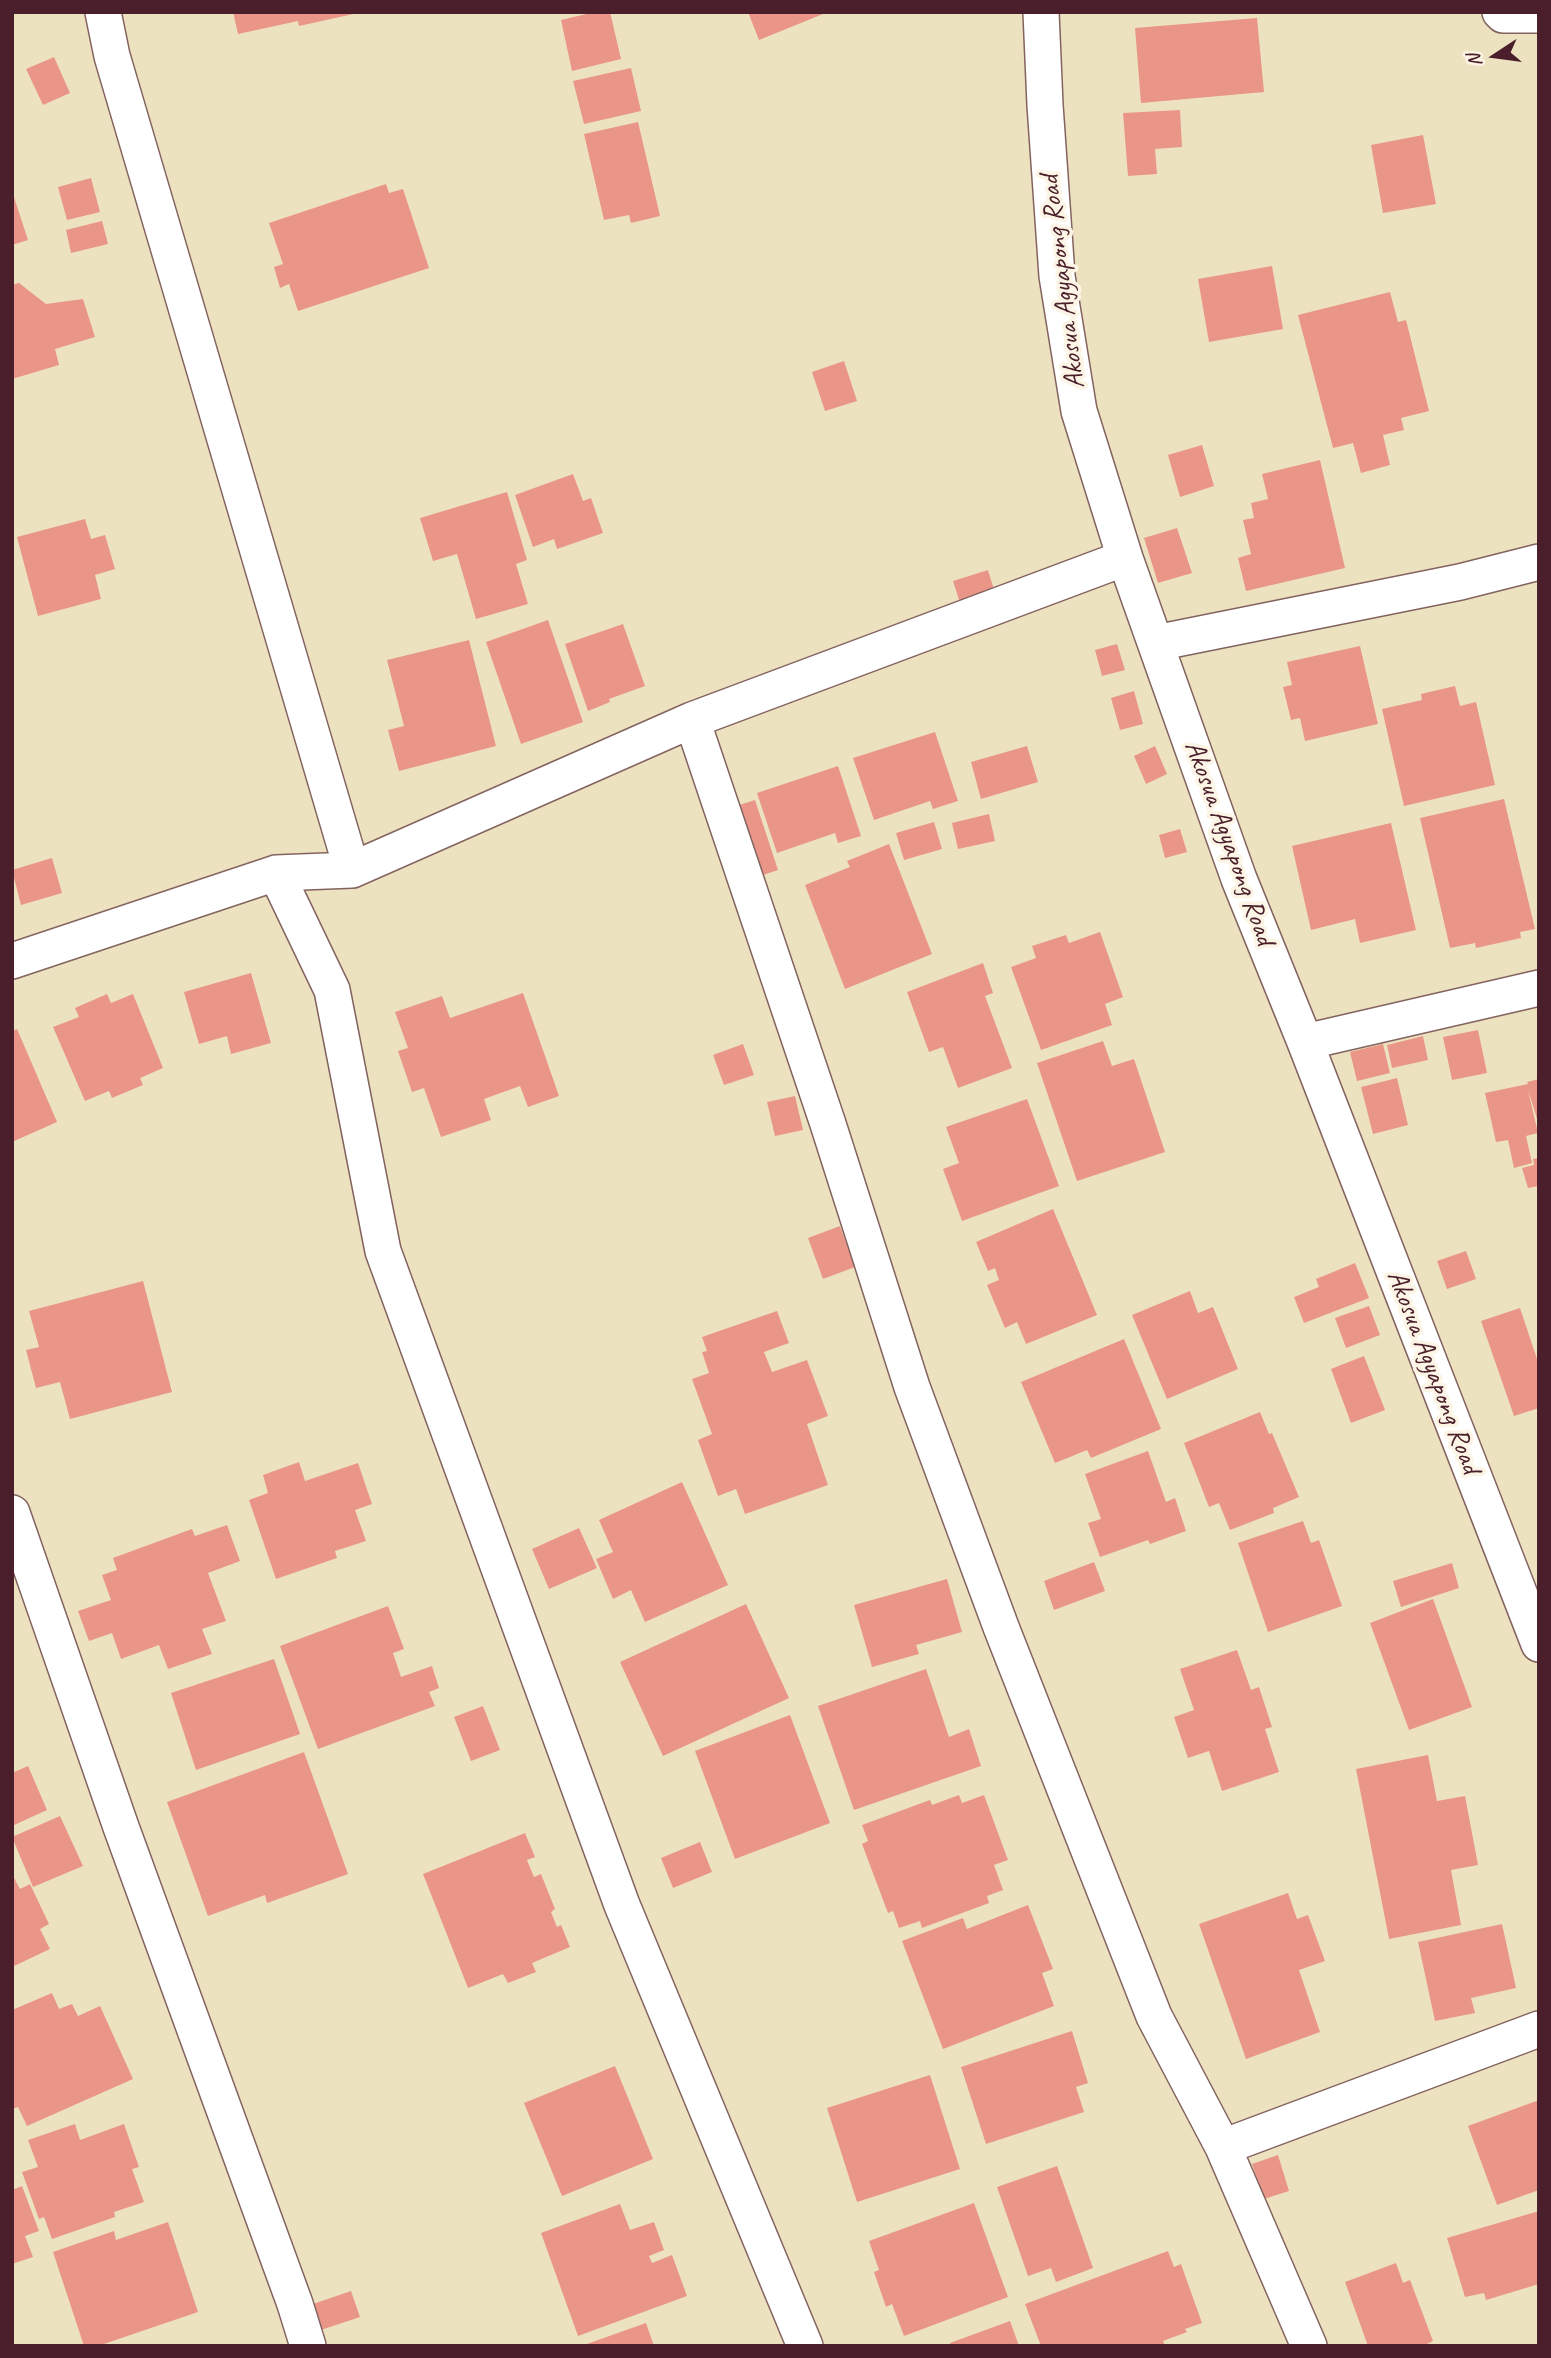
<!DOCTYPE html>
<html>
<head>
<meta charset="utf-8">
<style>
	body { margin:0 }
	#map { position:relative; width:1551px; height:2358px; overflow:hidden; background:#ede2c0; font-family:Caveat,sans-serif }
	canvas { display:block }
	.frame { position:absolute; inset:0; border:14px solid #4a1f2b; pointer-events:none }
	.north { position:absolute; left:1460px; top:21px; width:70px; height:70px; -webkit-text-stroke:5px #fcf5e5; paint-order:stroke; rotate:257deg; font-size:19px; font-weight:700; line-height:28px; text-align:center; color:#4a1f2b }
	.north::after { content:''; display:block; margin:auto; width:24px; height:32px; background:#4a1f2b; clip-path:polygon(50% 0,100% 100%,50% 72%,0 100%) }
</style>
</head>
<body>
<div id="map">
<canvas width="1551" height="2358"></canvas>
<div class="frame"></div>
<div class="north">N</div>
</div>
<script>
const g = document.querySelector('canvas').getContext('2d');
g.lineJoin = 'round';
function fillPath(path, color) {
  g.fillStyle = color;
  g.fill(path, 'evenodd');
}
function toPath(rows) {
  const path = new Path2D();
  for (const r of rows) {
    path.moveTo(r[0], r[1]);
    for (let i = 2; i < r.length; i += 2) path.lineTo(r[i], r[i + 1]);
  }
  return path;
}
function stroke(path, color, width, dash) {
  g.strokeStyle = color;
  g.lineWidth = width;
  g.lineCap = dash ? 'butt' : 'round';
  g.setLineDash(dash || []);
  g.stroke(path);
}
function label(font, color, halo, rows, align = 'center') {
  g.font = font + ' Caveat,sans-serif';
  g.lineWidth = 7;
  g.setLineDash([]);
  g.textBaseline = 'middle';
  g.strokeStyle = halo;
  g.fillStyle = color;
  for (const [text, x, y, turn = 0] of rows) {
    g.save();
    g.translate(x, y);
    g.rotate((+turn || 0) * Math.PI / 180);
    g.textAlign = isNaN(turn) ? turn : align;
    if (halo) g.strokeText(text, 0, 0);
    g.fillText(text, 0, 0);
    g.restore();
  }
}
fillPath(toPath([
	[233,12,358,12,358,13,299,26,298,21,238,34],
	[595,12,610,12,621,59,572,71,561,20],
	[748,12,828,12,759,40],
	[1257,18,1264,92,1141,103,1135,28],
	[54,57,70,93,43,105,26,69],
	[631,68,641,111,584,124,573,81],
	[1180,110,1182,147,1155,149,1157,174,1128,176,1123,113],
	[638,122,660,216,631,223,629,215,604,220,584,134],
	[1423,135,1436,204,1383,213,1371,145],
	[91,178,100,212,67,220,58,187],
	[386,184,389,193,403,189,429,268,298,311,289,284,280,288,274,267,283,264,269,223],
	[12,191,28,240,12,245],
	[102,221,108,244,71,253,66,230],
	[1272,266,1283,329,1209,342,1198,279],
	[19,283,46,304,83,299,95,337,55,349,59,365,12,379,12,285],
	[1390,292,1398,322,1406,320,1429,411,1401,418,1404,430,1383,435,1390,465,1361,473,1353,443,1333,448,1298,315],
	[844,361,857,401,825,411,812,372],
	[1202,445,1214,486,1180,497,1168,455],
	[1320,460,1345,568,1246,591,1238,558,1251,554,1243,520,1254,518,1251,503,1268,499,1262,474],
	[573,474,583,501,591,498,603,533,557,549,554,539,533,547,515,495],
	[507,492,527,560,516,564,528,604,476,619,457,554,433,561,420,518],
	[85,519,91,539,105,535,115,569,95,575,101,599,38,616,17,537],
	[1177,528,1192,573,1158,583,1144,538],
	[988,570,995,593,960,603,953,581],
	[548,620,583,722,521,744,486,642],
	[623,624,645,686,609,699,610,702,588,711,565,644],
	[469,640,496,746,399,771,388,730,404,726,387,660],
	[1117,644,1125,670,1102,676,1095,650],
	[1360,646,1378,724,1305,741,1300,718,1291,720,1283,687,1292,685,1287,662],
	[1455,686,1460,706,1476,702,1495,785,1404,806,1382,709,1422,700,1421,694],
	[1134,691,1143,724,1120,730,1111,698],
	[935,732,958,801,933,809,930,801,874,820,853,758],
	[1027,746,1038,782,981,799,971,762],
	[1155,746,1167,774,1146,784,1134,756],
	[838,766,861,836,838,843,835,833,777,853,757,793],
	[1504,799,1535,929,1520,932,1521,938,1476,948,1475,943,1450,948,1420,818],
	[755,800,778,870,751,879,727,809],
	[989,814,995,841,958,849,952,823],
	[934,822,942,849,904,860,896,833],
	[1391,823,1416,930,1360,943,1355,919,1311,930,1292,846],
	[1180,829,1187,852,1165,858,1159,835],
	[889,844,932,954,845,989,805,885,850,867,847,861],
	[52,858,62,893,21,905,12,870],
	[1100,932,1123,997,1105,1004,1112,1025,1041,1050,1011,967,1036,958,1032,946,1066,935,1069,943],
	[983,963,993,993,985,996,1012,1068,958,1088,943,1047,929,1052,907,992],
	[251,973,271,1043,231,1054,227,1036,199,1044,184,992],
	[523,993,559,1096,528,1107,520,1086,484,1099,491,1120,441,1137,424,1088,412,1092,398,1051,408,1048,395,1012,442,996,450,1018],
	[107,994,111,1003,133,994,163,1068,140,1078,143,1085,112,1098,109,1091,85,1101,53,1027,79,1017,75,1008],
	[17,1029,57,1122,12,1142,12,1031],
	[1478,1030,1487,1073,1452,1080,1443,1037],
	[1423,1036,1428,1060,1392,1068,1387,1045],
	[1103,1041,1112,1066,1134,1059,1165,1152,1077,1181,1037,1063],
	[743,1044,754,1075,724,1085,713,1055],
	[1383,1044,1390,1073,1357,1081,1350,1052],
	[1397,1078,1408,1125,1373,1134,1361,1087],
	[1539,1079,1539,1125,1528,1090,1538,1133,1526,1136,1532,1163,1514,1168,1508,1140,1496,1142,1485,1093,1528,1084,1527,1082],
	[795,1096,803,1130,775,1136,767,1102],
	[1027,1099,1059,1186,962,1221,943,1169,959,1163,946,1127],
	[1539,1158,1539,1186,1528,1188,1522,1168,1534,1165,1533,1159],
	[1053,1209,1097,1315,1026,1344,1017,1322,1005,1328,987,1285,999,1280,995,1268,988,1271,976,1242],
	[840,1226,855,1267,823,1279,808,1238],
	[1466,1251,1476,1279,1447,1289,1437,1261],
	[1355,1263,1369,1298,1304,1323,1294,1297,1319,1287,1316,1279],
	[143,1281,172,1392,70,1419,60,1382,36,1388,26,1350,39,1347,29,1311],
	[1190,1291,1198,1313,1213,1307,1238,1369,1167,1399,1132,1315],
	[1369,1306,1380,1335,1346,1348,1335,1318],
	[1520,1308,1539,1365,1539,1408,1514,1416,1481,1321],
	[777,1311,789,1343,764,1352,772,1372,807,1360,828,1416,807,1424,828,1485,745,1514,736,1489,718,1496,698,1440,712,1434,692,1379,709,1373,702,1352,707,1351,702,1337],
	[1124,1339,1161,1429,1091,1458,1087,1450,1055,1463,1021,1382],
	[1364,1356,1385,1410,1351,1423,1331,1369],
	[1260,1412,1269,1434,1272,1433,1299,1497,1273,1508,1274,1513,1230,1530,1219,1503,1209,1507,1184,1443],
	[1148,1451,1166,1502,1175,1498,1186,1531,1150,1544,1148,1540,1100,1557,1088,1523,1101,1519,1085,1474],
	[299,1462,305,1481,358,1463,372,1504,355,1510,366,1541,335,1551,337,1558,276,1579,249,1500,268,1493,263,1475],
	[682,1482,728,1585,645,1622,631,1590,613,1599,596,1559,613,1552,599,1520],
	[1303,1521,1311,1543,1319,1540,1342,1606,1268,1632,1238,1543],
	[227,1525,240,1561,208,1573,226,1621,202,1629,212,1654,168,1669,159,1645,121,1659,112,1633,89,1641,78,1611,111,1600,102,1575,117,1570,113,1558,192,1529,195,1536],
	[579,1528,597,1568,549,1589,532,1549],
	[1094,1562,1105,1591,1054,1610,1044,1581],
	[1452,1563,1459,1588,1401,1607,1393,1581],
	[947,1579,962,1632,916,1645,919,1654,872,1667,854,1605],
	[1433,1599,1472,1707,1409,1730,1370,1623],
	[746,1604,789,1698,663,1756,620,1662],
	[388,1606,404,1649,393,1653,401,1677,432,1666,439,1688,429,1692,435,1706,318,1749,280,1646],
	[1237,1650,1251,1690,1259,1687,1272,1727,1265,1729,1279,1772,1222,1791,1209,1751,1188,1758,1174,1717,1194,1710,1180,1669],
	[274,1659,300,1734,196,1770,171,1693],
	[926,1669,949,1737,969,1729,981,1766,854,1810,818,1706],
	[483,1706,500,1750,471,1761,454,1717],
	[790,1715,830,1823,735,1859,695,1751],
	[304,1752,348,1874,267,1903,265,1895,208,1916,167,1802],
	[1428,1755,1437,1801,1465,1796,1478,1865,1451,1870,1461,1925,1389,1939,1356,1769],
	[28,1766,47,1810,12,1826,12,1773],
	[959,1795,962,1803,984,1795,1008,1860,994,1865,1003,1890,987,1896,989,1903,922,1928,920,1921,899,1928,893,1911,888,1913,862,1844,868,1841,862,1825,930,1800,932,1805],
	[60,1816,83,1866,33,1887,12,1837],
	[525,1833,535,1857,527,1860,534,1877,541,1874,555,1909,551,1912,557,1927,561,1925,570,1947,532,1963,536,1972,508,1983,503,1974,468,1988,423,1874],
	[700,1842,712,1872,673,1888,661,1858],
	[12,1874,20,1889,30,1884,49,1924,40,1929,50,1949,12,1967],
	[1288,1893,1297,1919,1308,1915,1325,1961,1299,1970,1320,2032,1246,2059,1199,1924],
	[1028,1905,1053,1969,1042,1973,1054,2006,943,2049,902,1941,963,1918,967,1929],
	[1502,1924,1516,1988,1471,1998,1475,2013,1435,2021,1418,1942],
	[52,1993,59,2009,72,2004,78,2016,100,2006,133,2079,27,2126,18,2107,12,2109,12,2010],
	[1072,2031,1088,2083,1076,2087,1084,2112,986,2144,961,2067],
	[615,2066,653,2159,562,2196,524,2103],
	[930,2075,960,2169,857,2202,827,2108],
	[1539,2100,1539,2190,1497,2205,1468,2126],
	[75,2124,80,2140,124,2124,139,2167,132,2169,144,2202,114,2212,115,2217,52,2239,44,2217,39,2219,22,2172,38,2167,28,2140],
	[1278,2155,1289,2191,1264,2199,1252,2164],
	[1057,2166,1093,2268,1056,2282,1051,2268,1028,2276,997,2187],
	[22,2186,39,2231,25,2236,33,2257,12,2264,12,2190],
	[974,2203,1008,2297,904,2336,892,2304,886,2307,874,2272,879,2270,869,2241],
	[620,2204,630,2230,654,2222,664,2250,649,2256,652,2263,672,2255,687,2296,578,2336,541,2233],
	[1539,2211,1539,2284,1486,2300,1484,2293,1465,2297,1447,2238],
	[168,2222,198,2312,98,2346,84,2346,53,2252,114,2231,116,2240],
	[1168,2251,1174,2267,1181,2264,1202,2323,1185,2329,1187,2332,1163,2341,1165,2346,1041,2346,1025,2304],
	[1396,2263,1403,2283,1410,2280,1433,2341,1427,2344,1428,2346,1368,2346,1345,2282],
	[351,2291,360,2317,321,2330,313,2304],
	[1010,2321,1019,2346,951,2346,950,2343],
	[646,2323,654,2346,584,2346,584,2345]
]), '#e99688');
const minor = toPath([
	[103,12,112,56,352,870],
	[1041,12,1045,105,1057,276,1079,411,1125,558,1239,879,1305,1042,1539,1644],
	[1500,12,1503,15,1539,15],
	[1156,643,1460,582,1539,562],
	[692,720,828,1124,912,1387,1001,1627,1154,2016,1223,2147,1309,2346],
	[276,873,332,990,383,1251,622,1905,805,2346],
	[12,961,276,873,352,870,692,720,1125,558],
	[1305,1042,1539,988],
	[12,1513,121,1827,295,2304,308,2346],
	[1223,2147,1539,2029]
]);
stroke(minor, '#83635f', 38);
stroke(minor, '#fff', 35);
label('28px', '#4a1f2b', '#fcf5e5', [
	["Akosua Agyapong Road",1063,282,-97],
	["Akosua Agyapong Road",1229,843,70],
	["Akosua Agyapong Road",1433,1372,69]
]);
</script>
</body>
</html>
